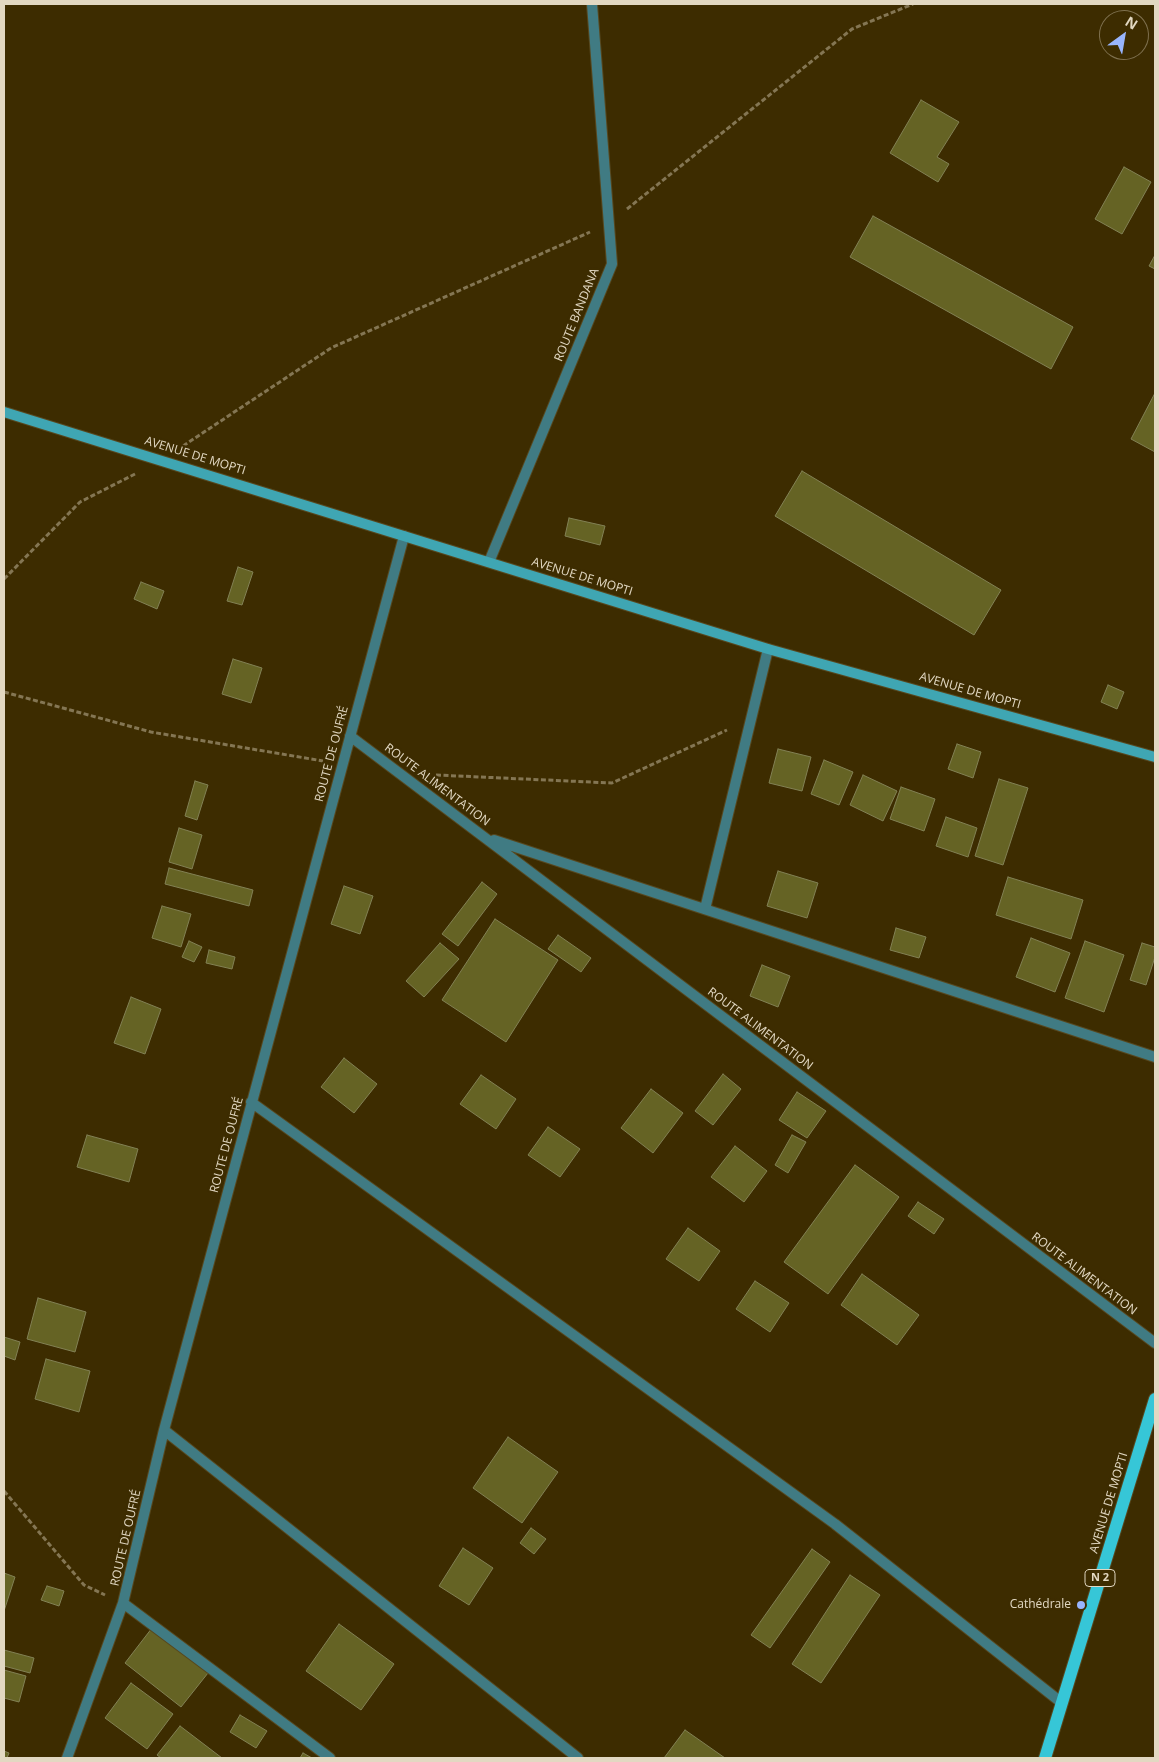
<!DOCTYPE html>
<html>
<head>
<meta charset="utf-8">
<style>
	body { margin:0 }
	#map { position:relative; width:1159px; height:1762px; overflow:hidden; background:#3d2c00; font-family:"Open Sans",sans-serif }
	canvas { display:block }
	.frame { position:absolute; inset:0; border:5px solid #e2d8c2; pointer-events:none }
	.north { position:absolute; left:1099px; top:10px; width:50px; height:50px; box-sizing:border-box; background:#3d2c00; border:1px solid #7f714e; border-radius:50%; rotate:32deg; font-size:14px; font-weight:700; line-height:20px; text-align:center; color:#e2d8c2 }
	.north::after { content:''; display:block; margin:auto; width:18px; height:22px; background:#98b5fd; clip-path:polygon(50% 0,100% 100%,50% 72%,0 100%) }
</style>
</head>
<body>
<div id="map">
<canvas width="1159" height="1762"></canvas>
<div class="frame"></div>
<div class="north">N</div>
</div>
<script>
const g = document.querySelector('canvas').getContext('2d');
g.lineJoin = 'round';
function fillPath(path, color) {
  g.fillStyle = color;
  g.fill(path, 'evenodd');
}
function toPath(rows) {
  const path = new Path2D();
  for (const r of rows) {
    path.moveTo(r[0], r[1]);
    for (let i = 2; i < r.length; i += 2) path.lineTo(r[i], r[i + 1]);
  }
  return path;
}
function stroke(path, color, width, dash) {
  g.strokeStyle = color;
  g.lineWidth = width;
  g.lineCap = dash ? 'butt' : 'round';
  g.setLineDash(dash || []);
  g.stroke(path);
}
function label(font, color, halo, rows, align = 'center') {
  g.font = font + ' "Open Sans",sans-serif';
  g.lineWidth = 4.5;
  g.setLineDash([]);
  g.textBaseline = 'middle';
  g.strokeStyle = halo;
  g.fillStyle = color;
  for (const [text, x, y, turn = 0] of rows) {
    g.save();
    g.translate(x, y);
    g.rotate((+turn || 0) * Math.PI / 180);
    g.textAlign = isNaN(turn) ? turn : align;
    if (halo) g.strokeText(text, 0, 0);
    g.fillText(text, 0, 0);
    g.restore();
  }
}
const building = toPath([
	[921,100,959,122,937,157,949,164,938,182,890,153,921,100],
	[1124,167,1151,182,1122,234,1095,219,1124,167],
	[873,216,1073,327,1051,369,850,257,873,216],
	[1155,255,1155,269,1149,266,1155,255],
	[1155,393,1155,452,1131,439,1155,393],
	[802,471,1001,590,974,635,775,516,802,471],
	[569,518,605,526,600,545,565,536,569,518],
	[238,567,253,572,242,605,227,601,238,567],
	[141,582,164,591,157,609,134,599,141,582],
	[233,659,262,668,251,703,222,694,233,659],
	[1108,685,1124,692,1117,709,1101,702,1108,685],
	[957,744,981,752,973,778,948,769,957,744],
	[778,749,811,757,802,791,769,783,778,749],
	[824,760,853,772,839,805,811,794,824,760],
	[863,775,897,791,883,821,850,805,863,775],
	[999,779,1028,788,1003,865,975,856,999,779],
	[195,781,208,785,197,820,185,816,195,781],
	[901,787,935,799,924,831,890,819,901,787],
	[946,817,977,828,968,857,936,846,946,817],
	[179,828,202,835,192,869,169,862,179,828],
	[169,868,253,890,249,906,165,884,169,868],
	[778,871,818,883,807,918,767,906,778,871],
	[1008,877,1083,900,1071,939,996,915,1008,877],
	[482,882,497,894,458,946,442,934,482,882],
	[344,886,373,896,360,934,331,924,344,886],
	[162,906,191,914,181,947,152,938,162,906],
	[495,919,558,960,506,1042,442,1000,495,919],
	[896,928,926,937,919,958,890,950,896,928],
	[558,935,591,958,581,972,548,949,558,935],
	[1031,938,1070,953,1055,992,1016,977,1031,938],
	[189,941,202,947,194,962,182,957,189,941],
	[1085,941,1124,955,1104,1012,1065,998,1085,941],
	[440,943,459,959,424,997,406,981,440,943],
	[1142,943,1155,947,1155,957,1146,985,1130,980,1142,943],
	[209,950,235,957,232,969,206,963,209,950],
	[762,965,790,976,778,1007,750,996,762,965],
	[131,997,161,1009,145,1054,114,1043,131,997],
	[344,1058,377,1084,354,1113,321,1087,344,1058],
	[723,1074,741,1089,713,1125,695,1111,723,1074],
	[481,1075,516,1099,496,1129,460,1104,481,1075],
	[651,1089,683,1113,653,1153,621,1128,651,1089],
	[797,1092,826,1111,807,1138,779,1120,797,1092],
	[548,1127,580,1149,560,1177,528,1155,548,1127],
	[87,1135,138,1149,129,1182,77,1167,87,1135],
	[792,1135,806,1142,788,1173,775,1165,792,1135],
	[735,1146,767,1171,744,1202,711,1177,735,1146],
	[855,1165,899,1197,828,1294,784,1262,855,1165],
	[918,1202,944,1219,934,1234,908,1216,918,1202],
	[688,1228,720,1251,699,1281,666,1259,688,1228],
	[862,1274,919,1315,897,1345,841,1305,862,1274],
	[755,1281,789,1303,770,1332,736,1309,755,1281],
	[38,1298,86,1312,75,1352,27,1339,38,1298],
	[4,1337,20,1342,15,1360,4,1356,4,1337],
	[46,1359,90,1371,79,1412,35,1399,46,1359],
	[508,1437,558,1472,522,1523,473,1488,508,1437],
	[531,1528,546,1539,534,1554,520,1543,531,1528],
	[463,1548,493,1568,469,1605,439,1586,463,1548],
	[812,1549,830,1562,770,1648,751,1635,812,1549],
	[4,1573,15,1577,4,1611,4,1573],
	[850,1575,880,1595,821,1683,792,1664,850,1575],
	[47,1586,64,1591,59,1606,41,1600,47,1586],
	[339,1624,394,1664,361,1710,306,1671,339,1624],
	[152,1628,208,1673,181,1707,125,1663,152,1628],
	[4,1650,34,1658,30,1673,4,1666,4,1650],
	[4,1670,26,1676,19,1702,4,1698,4,1670],
	[131,1683,173,1714,147,1749,105,1718,131,1683],
	[240,1715,267,1731,256,1748,230,1732,240,1715],
	[180,1726,222,1758,161,1758,157,1755,180,1726],
	[685,1730,725,1758,664,1758,685,1730],
	[4,1751,9,1753,7,1758,4,1758,4,1751],
	[303,1753,312,1758,300,1758,303,1753]
]);
fillPath(building, '#656324');
stroke(building, '#828154', 1);
const street = toPath([
	[489,562,612,264,592,4],
	[350,736,1155,1343],
	[494,840,1155,1057],
	[705,909,768,649],
	[251,1102,835,1524,1062,1703],
	[164,1430,578,1758],
	[123,1603,330,1758],
	[67,1758,123,1603,164,1430,404,536]
]);
const secondary = toPath([
	[4,412,768,649,1155,757]
]);
const primary = toPath([
	[1045,1758,1155,1399]
]);
stroke(street, '#57481f', 12);
stroke(secondary, '#57481f', 12);
stroke(primary, '#57481f', 14);
stroke(toPath([
	[627,209,852,29,913,4],
	[183,446,331,348,590,232],
	[4,579,80,502,135,474],
	[4,692,151,732,323,761],
	[436,775,612,783,727,730],
	[4,1491,84,1585,105,1595]
]), '#847653', 3, [5, 2.5]);
stroke(street, '#407b83', 10);
stroke(secondary, '#3fa6b3', 10);
stroke(primary, '#36c6d7', 12);
for (const [x, y, r, color] of [
	[1081,1605,5,"#98b5fd"]
]) {
  const dot = new Path2D();
  dot.arc(x, y, r, 0, 2 * Math.PI);
  g.fillStyle = color;
  g.fill(dot);
  stroke(dot, '#3d2c00', 2);
}
for (const [x, y, w] of [
	[1100,1578,30]
]) {
  const box = new Path2D();
  box.roundRect(x - w / 2, y - 8.5, w, 17, 4);
  g.fillStyle = '#3d2c00';
  g.fill(box);
  stroke(box, '#e2d8c2', 1);
}
label('bold 11px', '#e2d8c2', null, [
	["N 2",1100,1578]
]);
label('12px', '#e2d8c2', '#3d2c00', [
	["ROUTE BANDANA",577,315,-68],
	["AVENUE DE MOPTI",195,456,17],
	["AVENUE DE MOPTI",582,577,17],
	["AVENUE DE MOPTI",970,691,16],
	["ROUTE DE OUFRÉ",332,754,-75],
	["ROUTE ALIMENTATION",437,785,37],
	["ROUTE ALIMENTATION",760,1029,37],
	["ROUTE DE OUFRÉ",227,1145,-75],
	["ROUTE ALIMENTATION",1084,1274,37],
	["AVENUE DE MOPTI",1109,1503,-73],
	["ROUTE DE OUFRÉ",126,1538,-77]
]);
label('12px', '#e2d8c2', '#3d2c00', [
	["Cathédrale",1071,1605]
], 'right');
</script>
</body>
</html>
